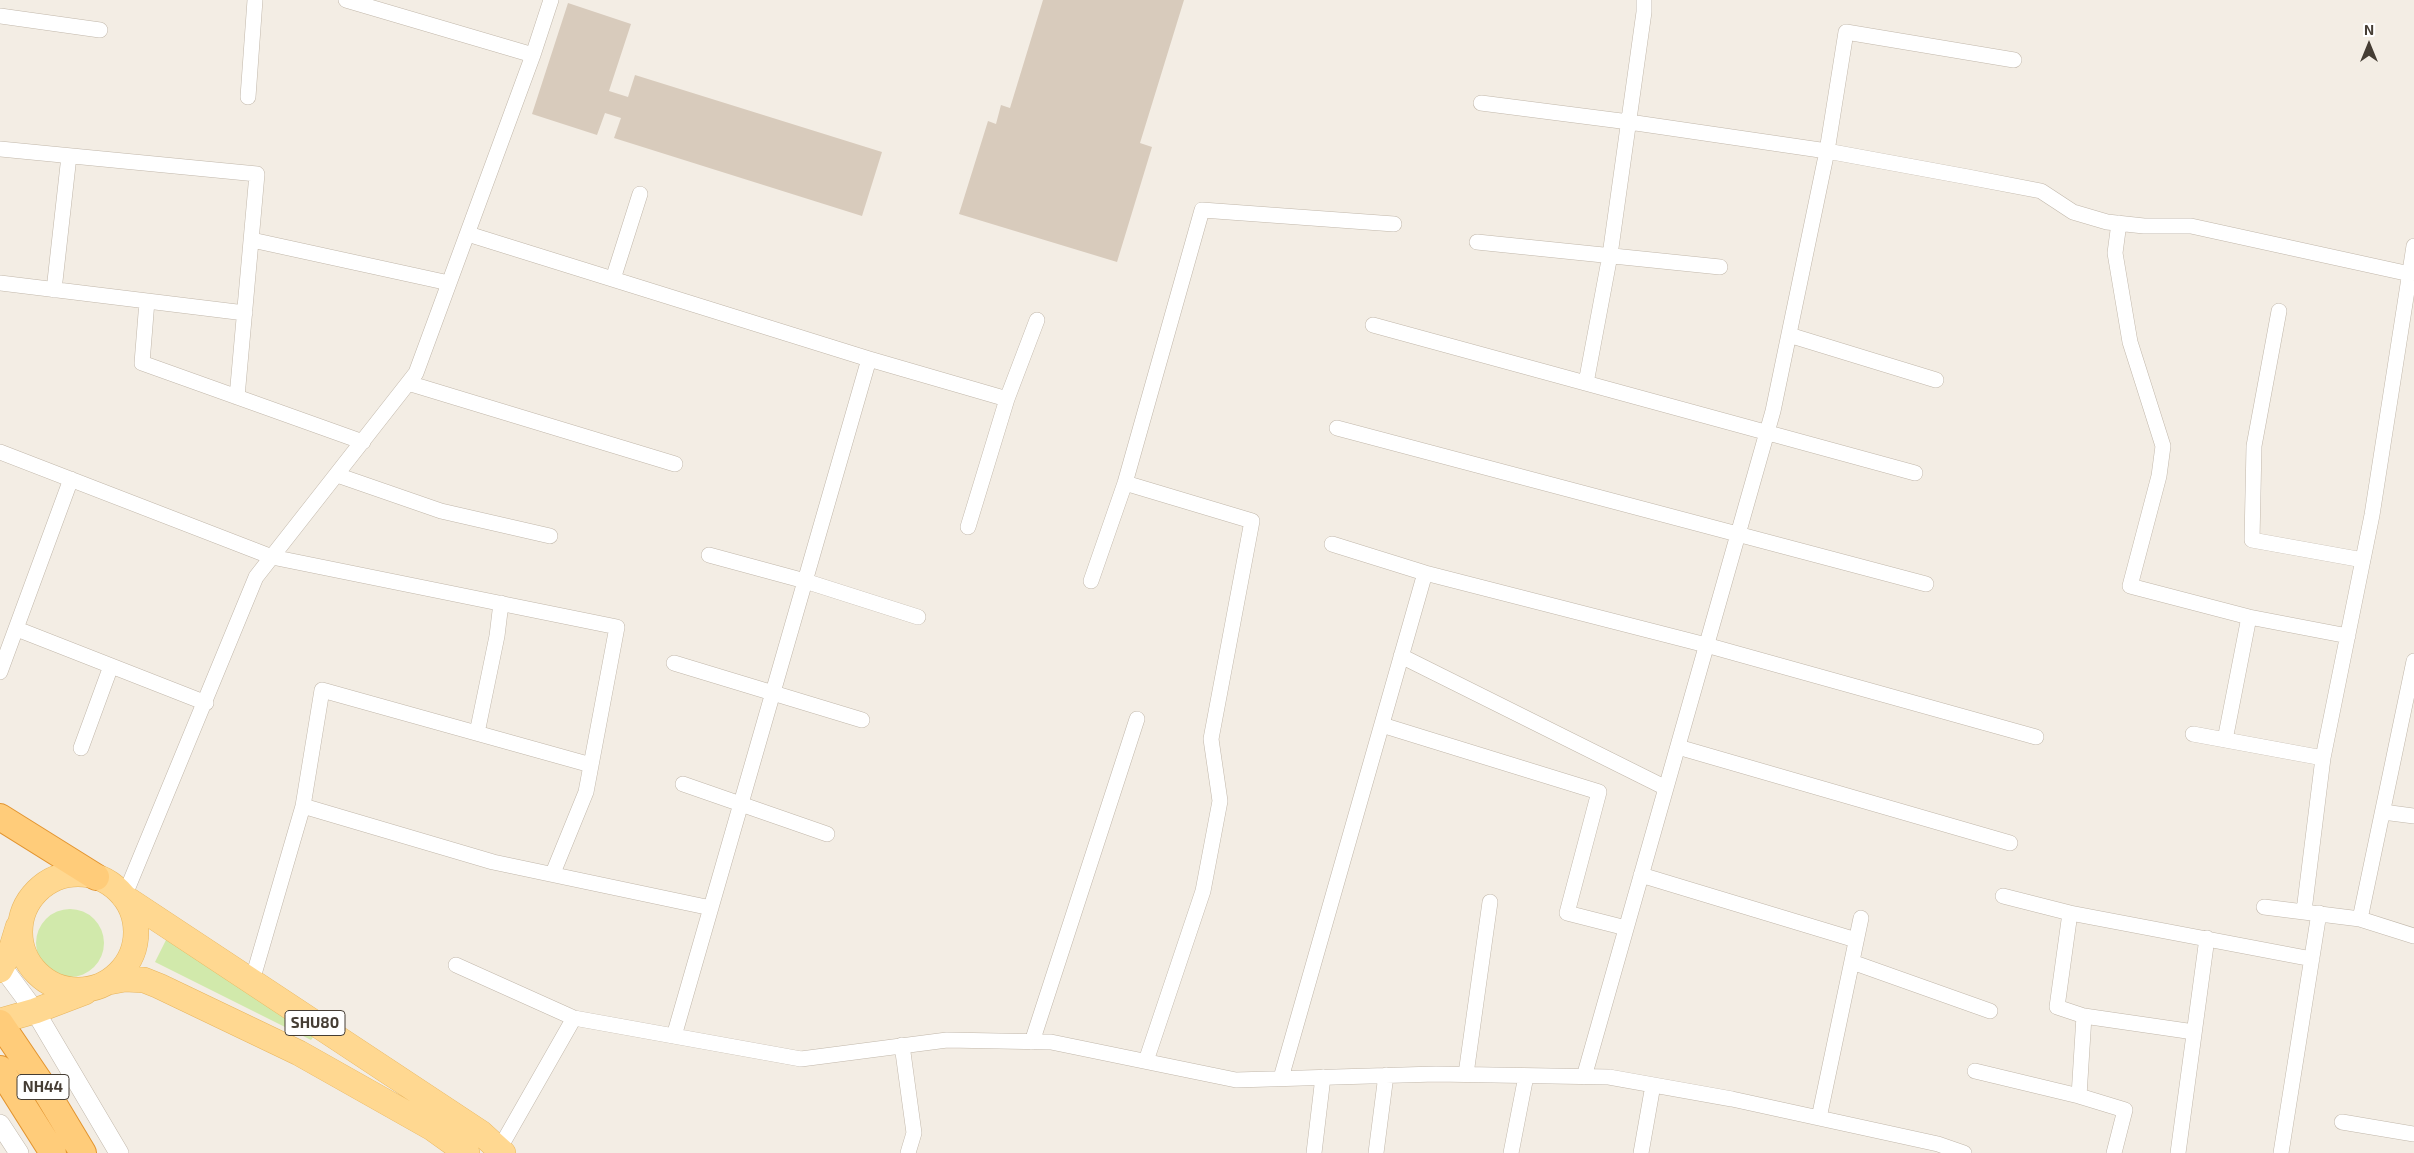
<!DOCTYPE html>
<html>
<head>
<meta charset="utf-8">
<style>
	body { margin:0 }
	#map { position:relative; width:2414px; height:1153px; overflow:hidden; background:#f3ede4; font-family:"Exo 2",sans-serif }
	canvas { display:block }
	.north { position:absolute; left:2344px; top:20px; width:50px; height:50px; -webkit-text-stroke:4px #fff; paint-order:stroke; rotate:0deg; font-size:14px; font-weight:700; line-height:20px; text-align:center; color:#453d34 }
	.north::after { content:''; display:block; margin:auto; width:18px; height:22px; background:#453d34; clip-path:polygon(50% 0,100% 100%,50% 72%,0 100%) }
</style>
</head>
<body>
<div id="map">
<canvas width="2414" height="1153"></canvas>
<div class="north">N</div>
</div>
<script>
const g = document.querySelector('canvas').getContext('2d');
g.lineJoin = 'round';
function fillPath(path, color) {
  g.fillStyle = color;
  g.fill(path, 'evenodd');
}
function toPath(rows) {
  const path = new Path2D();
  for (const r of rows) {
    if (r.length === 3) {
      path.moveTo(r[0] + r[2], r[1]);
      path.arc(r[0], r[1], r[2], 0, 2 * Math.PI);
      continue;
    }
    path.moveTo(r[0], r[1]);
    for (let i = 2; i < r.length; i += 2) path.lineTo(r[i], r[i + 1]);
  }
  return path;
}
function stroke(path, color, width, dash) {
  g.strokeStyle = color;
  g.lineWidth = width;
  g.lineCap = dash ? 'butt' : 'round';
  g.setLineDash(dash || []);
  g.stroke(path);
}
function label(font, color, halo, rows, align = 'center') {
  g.font = font + ' "Exo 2",sans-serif';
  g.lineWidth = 4;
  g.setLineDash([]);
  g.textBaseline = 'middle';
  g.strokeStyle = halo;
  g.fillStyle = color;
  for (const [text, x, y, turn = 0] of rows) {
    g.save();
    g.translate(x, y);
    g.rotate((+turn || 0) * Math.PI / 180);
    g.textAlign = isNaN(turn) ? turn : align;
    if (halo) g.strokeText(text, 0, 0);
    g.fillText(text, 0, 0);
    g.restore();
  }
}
fillPath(toPath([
	[70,943,34],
	[167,938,314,1036,311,1040,155,962]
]), '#d1e9ab');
fillPath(toPath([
	[1043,0,1184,0,1140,143,1152,147,1117,262,959,214,988,121,996,124,1001,105,1010,108],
	[568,3,631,24,609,91,628,97,635,75,882,152,862,216,614,138,621,118,605,113,597,135,532,114]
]), '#d8cbbc');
const minor = toPath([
	[346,0,533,55],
	[0,16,100,30],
	[248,97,255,0],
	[1481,103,1629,122,1827,151,1968,177,2041,191,2073,212,2107,222,2144,226,2191,226,2410,274],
	[0,149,257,174,237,397],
	[2119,223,2115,253,2130,342,2163,446,2159,476,2130,586,2249,617,2348,636],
	[468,234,869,359,1007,399],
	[252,240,449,283],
	[1477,242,1720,267],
	[613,279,640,194],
	[0,283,245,313],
	[54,290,69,156],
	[147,301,142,363,363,442],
	[2279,311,2254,446,2252,540,2363,560],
	[1373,325,1915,473],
	[1789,335,1936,380],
	[408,383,675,464],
	[1586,383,1610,255,1644,12,1644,0],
	[1337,428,1926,584],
	[0,452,272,557,617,627,586,792,553,873],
	[337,475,441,511,550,536],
	[1125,483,1252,521,1211,739,1220,801,1203,891,1146,1061],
	[968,527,1007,399,1037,320],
	[1332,544,1425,573],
	[709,555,805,581,918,617],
	[1091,581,1125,483,1202,210,1394,224],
	[17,629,206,703],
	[1401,656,1666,788],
	[674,663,862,720],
	[0,672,71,479],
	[1382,725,1599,792,1567,913,1626,928],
	[477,733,497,636,501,603],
	[2193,734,2323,758,2304,911],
	[2225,740,2249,617],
	[1678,747,2010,843],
	[81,748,111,666],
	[2323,758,2372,515,2414,246],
	[591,765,322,690,303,806,493,862,711,908],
	[683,784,827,834],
	[2383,812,2414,816],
	[1641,875,1856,940],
	[2003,896,2070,913,2312,959],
	[124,897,256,577,416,373,533,55,551,0],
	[2264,907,2360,919,2414,661],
	[2070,913,2057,1007,2084,1016,2194,1032],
	[2360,919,2414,936],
	[1852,962,1990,1011],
	[456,965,574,1018],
	[252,981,303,806],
	[2084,1016,2079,1096,2125,1110,2114,1153],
	[674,1036,869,359],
	[1032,1042,1137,719],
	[902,1045,914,1133,908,1153],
	[1975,1071,2079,1096],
	[1466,1074,1490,902],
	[1584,1077,1773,411,1827,151,1846,32,2014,60],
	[1281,1078,1425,573,1706,645,2036,737],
	[1819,1118,1861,918],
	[2342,1122,2414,1134],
	[497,1153,574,1018,801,1059,947,1040,1051,1042,1236,1080,1436,1074,1609,1077,1732,1099,1938,1144,1964,1153],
	[1314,1153,1323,1077],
	[1376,1153,1386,1075],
	[1511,1153,1526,1076],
	[1641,1153,1653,1085],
	[2178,1153,2207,938],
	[2281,1153,2319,913]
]);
const tertiary = toPath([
	[0,964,35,1011,119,1153],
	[0,1124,19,1153]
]);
const primary = toPath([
	[78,932,58],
	[124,897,481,1133,503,1153],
	[0,970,11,950,18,927],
	[109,982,125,979,144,980,159,986,299,1053,432,1128,467,1153],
	[0,1021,35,1011,85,992]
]);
const trunk = toPath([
	[0,817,96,877],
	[0,1023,44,1088,83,1153],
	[0,1069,53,1153]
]);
stroke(minor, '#c1b7aa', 16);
stroke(tertiary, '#c1b7aa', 20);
stroke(primary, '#e7b55e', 26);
stroke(trunk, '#e2942f', 28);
stroke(minor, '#fff', 15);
stroke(tertiary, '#fff', 19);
stroke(primary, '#ffd891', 25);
stroke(trunk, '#ffcc7a', 26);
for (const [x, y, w] of [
	[315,1023,60],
	[43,1087,52]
]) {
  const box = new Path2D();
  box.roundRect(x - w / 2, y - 12.5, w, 25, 4);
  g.fillStyle = '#fff';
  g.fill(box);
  stroke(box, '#453d34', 1);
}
label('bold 15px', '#453d34', null, [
	["SHU80",315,1023],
	["NH44",43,1087]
]);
</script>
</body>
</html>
